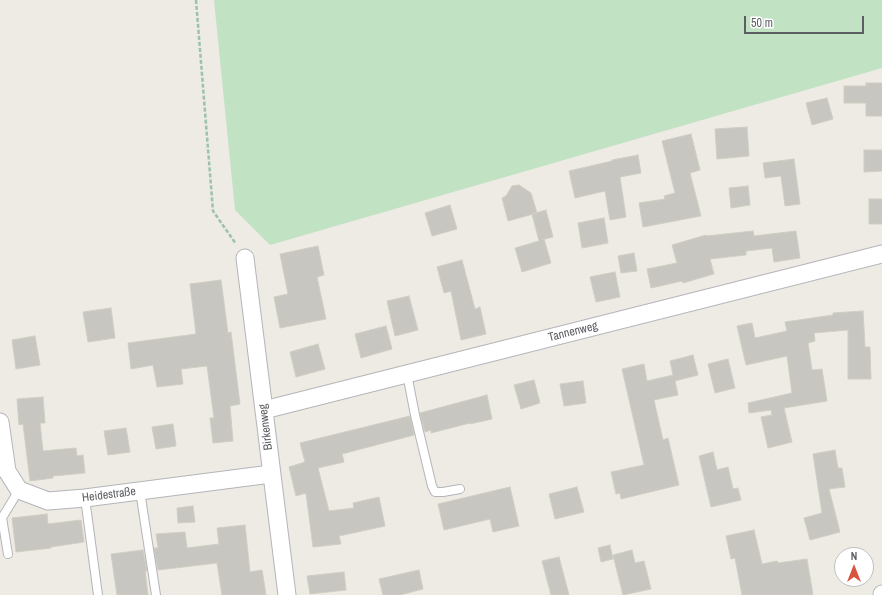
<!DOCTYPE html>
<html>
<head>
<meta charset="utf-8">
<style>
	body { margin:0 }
	#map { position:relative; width:882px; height:595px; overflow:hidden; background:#edebe4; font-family:"Archivo Narrow",sans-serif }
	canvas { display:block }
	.north { position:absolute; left:834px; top:547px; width:40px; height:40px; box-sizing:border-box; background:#fff; border:1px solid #bebfc1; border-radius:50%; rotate:0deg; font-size:11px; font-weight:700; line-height:16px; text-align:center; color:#5c5e63 }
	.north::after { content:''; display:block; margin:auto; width:14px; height:18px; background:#d8543e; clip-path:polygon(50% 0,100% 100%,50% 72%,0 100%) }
	.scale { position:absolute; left:744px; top:16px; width:120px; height:18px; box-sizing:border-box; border:2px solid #5c5e63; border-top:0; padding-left:5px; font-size:12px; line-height:14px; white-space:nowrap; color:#5c5e63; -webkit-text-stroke:3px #fff; paint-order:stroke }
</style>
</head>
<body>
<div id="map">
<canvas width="882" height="595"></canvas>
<div class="north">N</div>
<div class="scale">50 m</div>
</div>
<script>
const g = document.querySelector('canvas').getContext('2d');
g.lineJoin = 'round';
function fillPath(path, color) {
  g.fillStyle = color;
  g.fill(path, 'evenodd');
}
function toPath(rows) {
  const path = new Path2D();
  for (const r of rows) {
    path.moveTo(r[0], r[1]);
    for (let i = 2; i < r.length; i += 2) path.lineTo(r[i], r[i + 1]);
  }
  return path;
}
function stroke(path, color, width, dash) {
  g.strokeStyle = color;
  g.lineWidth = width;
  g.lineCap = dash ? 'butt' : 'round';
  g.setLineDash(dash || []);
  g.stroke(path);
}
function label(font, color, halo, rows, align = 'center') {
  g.font = font + ' "Archivo Narrow",sans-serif';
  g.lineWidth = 3.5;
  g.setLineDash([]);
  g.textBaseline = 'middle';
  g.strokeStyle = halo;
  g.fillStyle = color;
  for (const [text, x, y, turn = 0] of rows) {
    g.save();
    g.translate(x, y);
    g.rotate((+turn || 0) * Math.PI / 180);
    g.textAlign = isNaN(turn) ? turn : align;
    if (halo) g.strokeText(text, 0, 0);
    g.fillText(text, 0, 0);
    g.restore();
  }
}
fillPath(toPath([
	[214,0,882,0,882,68,270,245,235,210]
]), '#c2e2c4');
const building = toPath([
	[866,83,882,83,882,116,866,116,866,103,844,103,844,86,866,86,866,83],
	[827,98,833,119,812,125,806,103,827,98],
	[747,127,749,156,717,159,715,129,747,127],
	[691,134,700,170,690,173,701,216,643,227,639,203,665,199,664,196,675,193,662,141,691,134],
	[864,150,882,150,882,171,864,172,864,150],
	[638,155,641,173,620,177,626,217,610,220,605,191,575,198,569,171,612,161,612,160,638,155],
	[794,159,800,204,785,206,781,176,765,178,763,163,794,159],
	[519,185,531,193,537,213,508,221,502,198,506,196,512,186,519,185],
	[748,186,750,205,731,208,729,188,748,186],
	[869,199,882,199,882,224,869,224,869,199],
	[450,205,457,229,432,236,425,213,450,205],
	[546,210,553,237,541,240,544,239,551,263,522,272,515,248,539,241,532,214,546,210],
	[604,218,608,243,582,248,578,223,604,218],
	[753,231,754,236,796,231,800,258,774,262,772,248,746,251,746,255,710,259,714,274,683,283,682,281,651,288,647,269,677,263,672,245,706,235,707,236,753,231],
	[318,246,324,275,317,277,326,319,280,328,274,297,288,294,280,254,318,246],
	[634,253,637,271,621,273,618,256,634,253],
	[462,260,475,309,480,307,486,334,461,340,451,291,444,293,437,267,462,260],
	[615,272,620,297,596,302,590,277,615,272],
	[221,280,228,333,231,332,240,404,230,406,233,441,213,443,210,418,214,418,207,366,181,369,183,384,157,387,153,365,131,369,128,343,196,334,190,284,221,280],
	[409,296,418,330,395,336,387,301,409,296],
	[111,308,115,338,88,342,83,312,111,308],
	[863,311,865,347,870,347,871,379,848,379,848,330,814,333,815,341,808,343,812,370,822,369,827,401,784,408,792,442,768,448,761,417,772,415,771,410,749,413,748,403,792,393,787,356,746,365,737,326,752,323,755,338,787,331,785,322,833,315,833,313,863,311],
	[386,326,392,349,361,358,355,334,386,326],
	[35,336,40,365,16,369,12,340,35,336],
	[318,344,325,369,296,377,290,352,318,344],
	[693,355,698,375,675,381,678,395,654,400,663,440,668,438,679,485,621,499,620,493,616,494,611,472,644,465,622,369,644,364,647,381,673,375,670,361,693,355],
	[728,359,735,388,715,393,708,364,728,359],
	[534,380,540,403,521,409,514,385,534,380],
	[583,381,586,403,564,406,560,384,583,381],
	[487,395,492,419,470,424,470,423,431,433,431,430,425,432,420,413,487,395],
	[43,397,45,423,40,423,43,451,76,448,77,456,83,455,85,473,53,476,53,478,30,481,23,424,19,425,17,399,43,397],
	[410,416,414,435,342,454,344,462,318,468,329,511,354,508,353,503,379,497,385,526,339,536,341,544,313,547,306,493,296,496,289,467,305,462,300,443,410,416],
	[173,424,176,446,156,449,152,427,173,424],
	[126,428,130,452,108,455,104,431,126,428],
	[835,450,838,468,842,468,845,487,829,489,840,532,810,540,804,518,822,513,813,454,835,450],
	[713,452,717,470,728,467,733,489,738,488,741,500,711,507,699,456,713,452],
	[510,487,519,526,493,532,490,519,444,530,438,504,510,487],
	[577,487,584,512,555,519,549,494,577,487],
	[193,506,195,522,178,523,177,508,193,506],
	[47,514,48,524,81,520,84,542,51,547,51,548,16,552,12,518,47,514],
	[245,525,250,572,262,570,266,595,222,595,217,563,158,570,154,548,158,548,156,534,185,532,187,548,219,544,217,528,245,525],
	[754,530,762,564,777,561,778,563,807,559,813,595,742,595,735,558,731,559,726,536,754,530],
	[610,545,613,559,601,562,598,548,610,545],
	[143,550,147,571,145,571,148,595,117,595,111,554,143,550],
	[632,550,635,563,644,561,651,589,623,595,613,555,632,550],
	[559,557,569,595,551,595,542,561,559,557],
	[419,570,423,589,400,595,383,595,379,579,419,570],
	[344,572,346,590,310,594,307,576,344,572]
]);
fillPath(building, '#c8c6c0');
stroke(building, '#d1cdc2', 1);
const service = toPath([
	[407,374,415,415,432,486,435,492,443,492,460,489],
	[140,491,156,595],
	[85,498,98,595],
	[8,554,2,518,19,490]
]);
const minor = toPath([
	[245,258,287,595],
	[264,410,882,254],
	[0,422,7,471,19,490,48,501,85,498,271,474],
	[882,595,882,594]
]);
stroke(service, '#b4b5b9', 10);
stroke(minor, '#b4b5b9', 19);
stroke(toPath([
	[196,0,213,211,236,244]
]), '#9cc2aa', 2.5, [4, 2]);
stroke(service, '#fff', 8);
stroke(minor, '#fff', 17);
label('12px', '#5c5e63', '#fff', [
	["Tannenweg",573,332,-14],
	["Birkenweg",266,427,-97],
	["Heidestraße",109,495,-7]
]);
</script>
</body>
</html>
